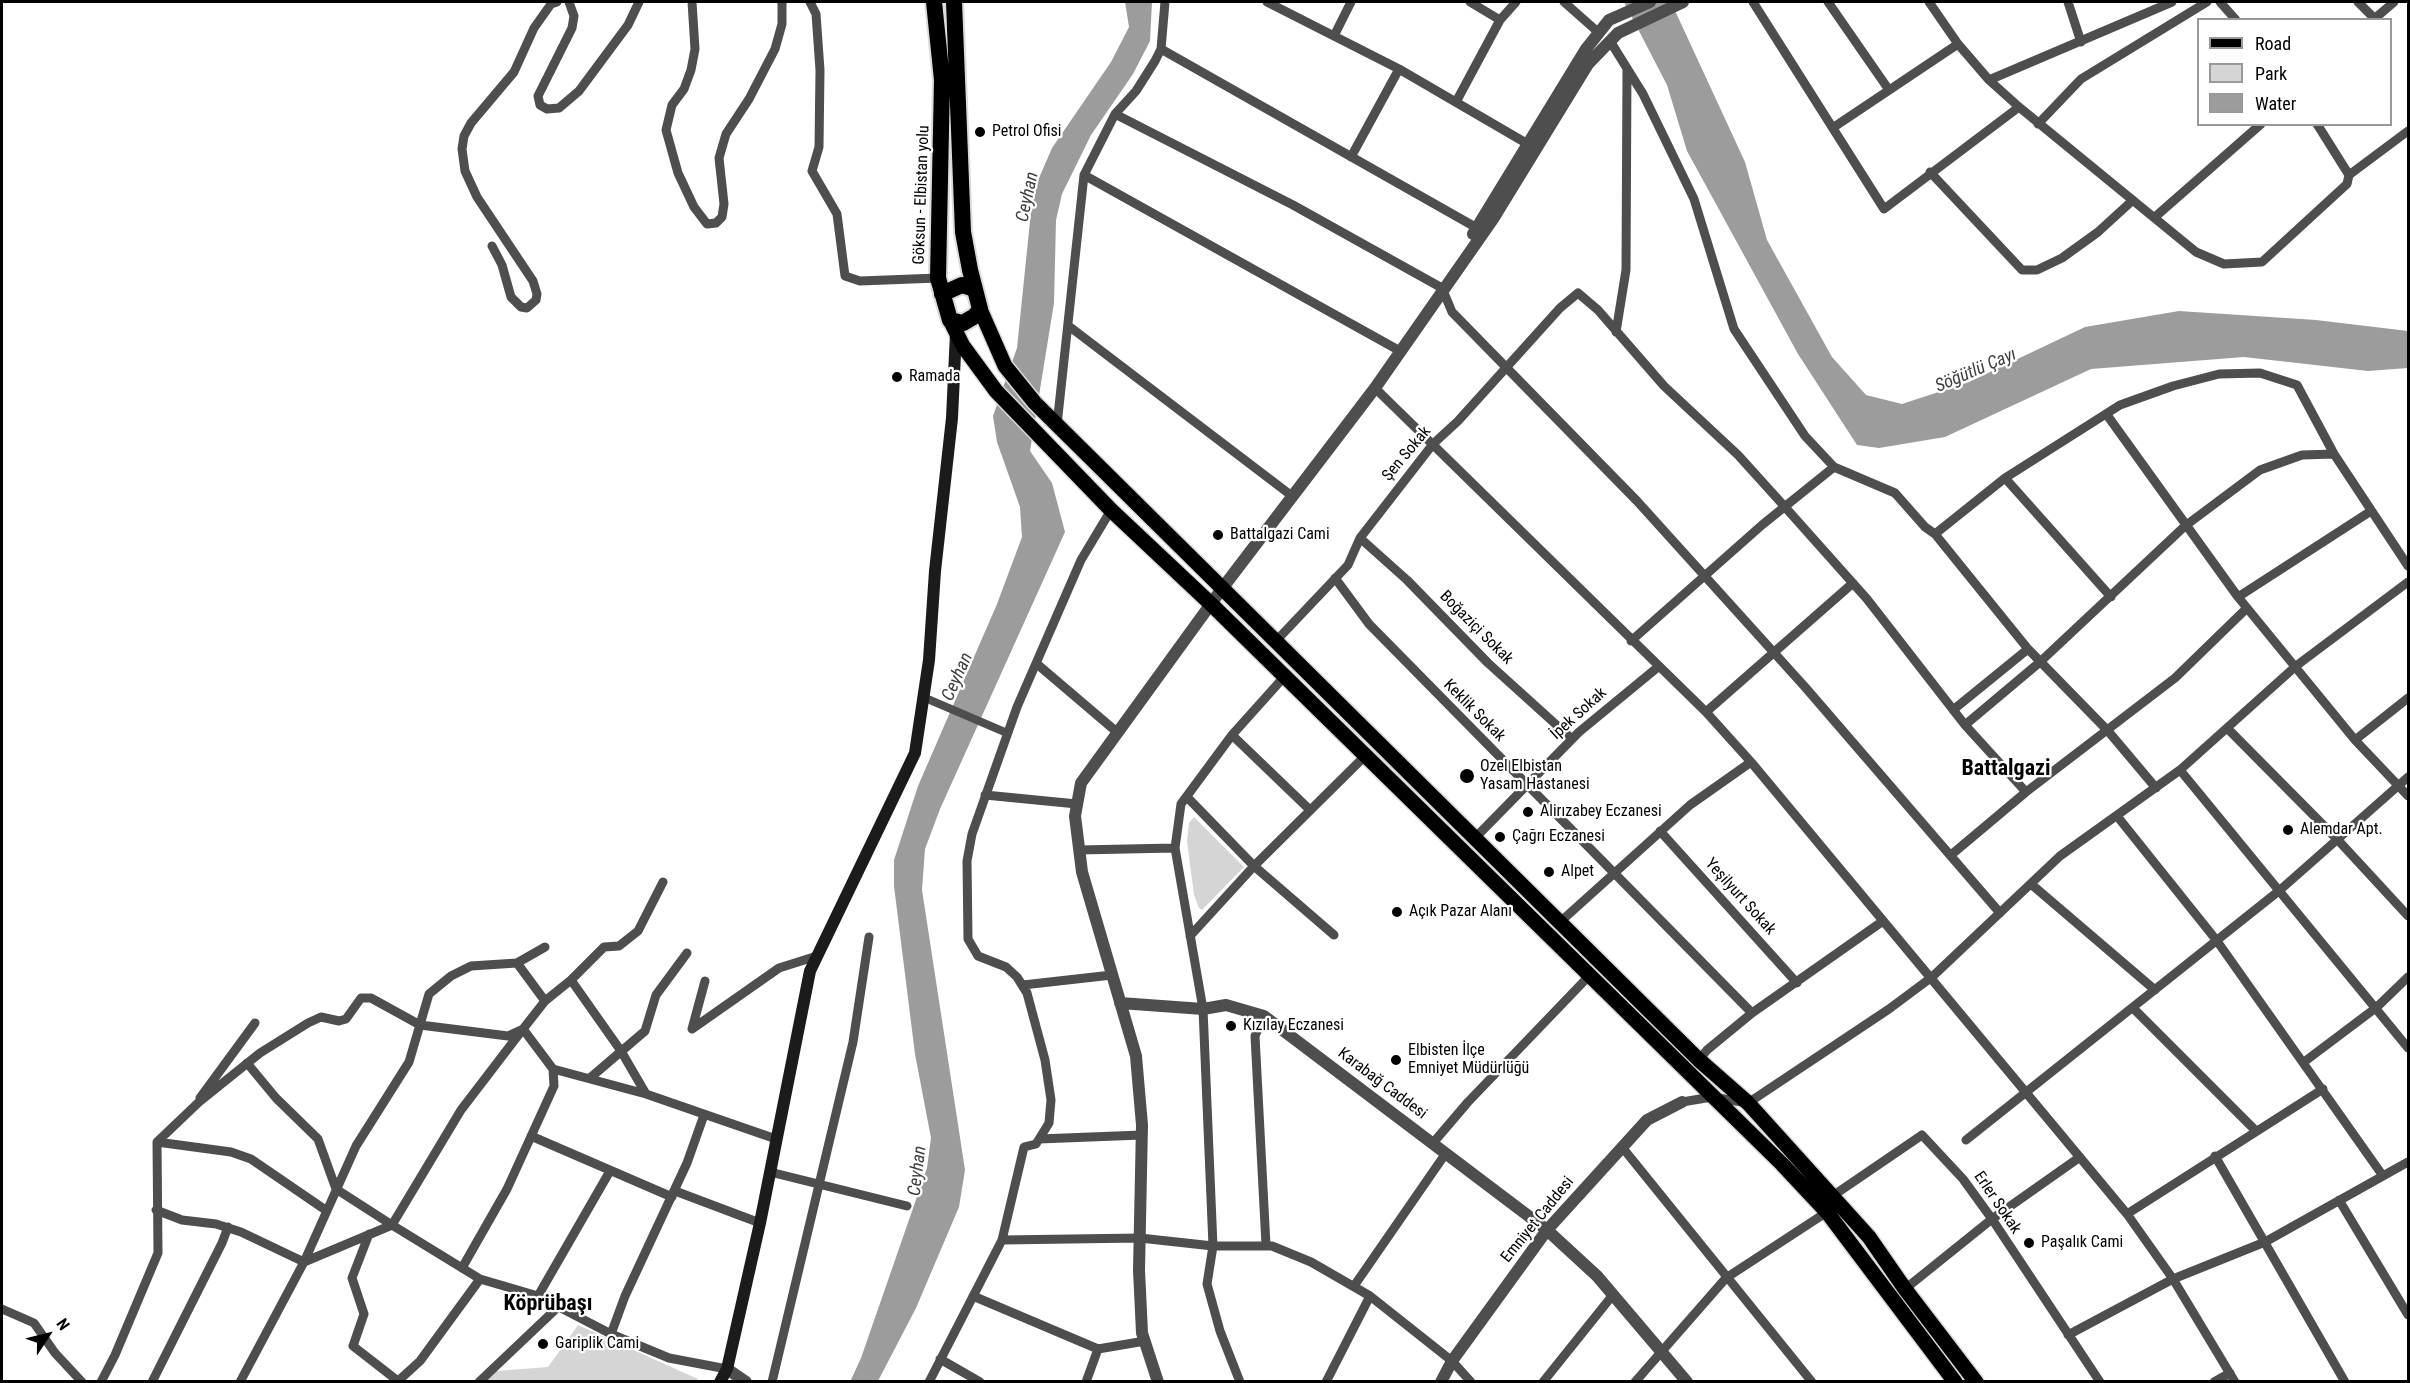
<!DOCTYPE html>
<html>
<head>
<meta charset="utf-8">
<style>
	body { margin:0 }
	#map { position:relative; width:2410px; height:1383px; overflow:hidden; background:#fff; font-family:"Roboto Condensed",sans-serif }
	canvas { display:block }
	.frame { position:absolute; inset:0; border:3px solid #000; pointer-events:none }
	.legend { position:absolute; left:2197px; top:18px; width:195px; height:108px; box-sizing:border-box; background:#fff; border:2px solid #999; margin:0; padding:8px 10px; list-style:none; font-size:18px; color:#000 }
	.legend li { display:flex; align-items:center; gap:12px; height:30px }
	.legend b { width:30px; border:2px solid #999 }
	.north { position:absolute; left:18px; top:1305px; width:60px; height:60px; -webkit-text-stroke:4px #fff; paint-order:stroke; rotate:55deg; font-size:16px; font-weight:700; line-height:24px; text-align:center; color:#000 }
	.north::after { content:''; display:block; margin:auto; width:21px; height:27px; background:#000; clip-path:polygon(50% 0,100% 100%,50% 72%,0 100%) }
</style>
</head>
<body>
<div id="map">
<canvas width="2410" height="1383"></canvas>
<div class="frame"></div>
<ul class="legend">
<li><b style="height:8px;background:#000"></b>Road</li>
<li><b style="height:16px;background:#d5d5d5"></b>Park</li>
<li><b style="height:16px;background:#9c9c9c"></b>Water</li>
</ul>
<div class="north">N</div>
</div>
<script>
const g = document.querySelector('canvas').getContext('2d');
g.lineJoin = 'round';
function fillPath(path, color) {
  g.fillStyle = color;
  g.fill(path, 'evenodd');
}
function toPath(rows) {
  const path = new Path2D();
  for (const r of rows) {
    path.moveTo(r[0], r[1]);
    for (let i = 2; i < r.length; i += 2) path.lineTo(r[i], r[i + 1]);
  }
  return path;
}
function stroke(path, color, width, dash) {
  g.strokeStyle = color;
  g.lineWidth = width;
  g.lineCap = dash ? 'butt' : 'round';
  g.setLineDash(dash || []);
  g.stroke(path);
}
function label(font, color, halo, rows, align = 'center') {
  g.font = font + ' "Roboto Condensed",sans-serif';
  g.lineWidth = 4.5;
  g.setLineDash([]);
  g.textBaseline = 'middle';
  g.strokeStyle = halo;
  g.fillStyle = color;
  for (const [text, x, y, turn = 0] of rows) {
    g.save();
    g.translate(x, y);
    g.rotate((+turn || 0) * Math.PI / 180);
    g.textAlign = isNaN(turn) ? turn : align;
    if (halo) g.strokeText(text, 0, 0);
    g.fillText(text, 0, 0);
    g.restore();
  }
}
fillPath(toPath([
	[1194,817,1244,867,1202,910,1199,908,1194,895,1187,841,1189,823],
	[578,1325,698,1379,697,1382,484,1382,497,1371,548,1367]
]), '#d5d5d5');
fillPath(toPath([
	[1125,2,1152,2,1150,41,1133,74,1091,135,1062,194,1056,220,1054,303,1030,451,1052,483,1065,532,940,809,925,849,922,890,965,1170,959,1207,916,1308,878,1381,850,1382,861,1358,927,1168,931,1138,915,1054,894,886,894,860,918,786,997,604,1022,537,1020,507,997,442,993,416,1017,348,1033,192,1052,148,1111,62,1129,27],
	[1624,2,1671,2,1745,162,1767,240,1832,357,1866,395,1902,404,1969,382,2085,327,2179,311,2316,320,2408,331,2408,368,2368,371,2244,357,2091,369,1945,437,1879,448,1857,445,1798,354,1687,151,1667,85]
]), '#9c9c9c');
const primary = toPath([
	[980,309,1005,366,1035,403,1699,1060,1748,1103,1869,1237,1905,1289,1976,1382],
	[950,320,963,346,996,391,1111,510,1212,605,1782,1164,1827,1212,1955,1382]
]);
const trunk = toPath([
	[934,2,942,80,938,278,950,320,963,323,975,316,980,309,970,270,963,232,954,2],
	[942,294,962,285,974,289]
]);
stroke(primary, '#dbdbdb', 18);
stroke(trunk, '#dbdbdb', 20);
stroke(toPath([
	[923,697,1007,733]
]), '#4e4e4e', 8);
stroke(toPath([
	[569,2,574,16,572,28,538,96,540,105,547,109,559,108,579,91,628,25,639,2],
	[692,2,695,49,691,70,684,89,672,105,666,130,678,173,694,207,707,224,716,223,722,217,724,204,719,158,726,134,749,99,775,49,782,24,782,2],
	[810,2,816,14,820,70,819,147,812,171,837,214,845,276,860,281,938,278],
	[1267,2,1399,69,1526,143],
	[1470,2,1500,20],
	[1564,2,1599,33],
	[1753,2,1884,209,2019,107],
	[1828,2,1889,90],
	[1929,2,1958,44,1989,80,2019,107,2196,252,2224,264,2262,262,2347,184,2349,175,2317,124],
	[2068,2,2081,42],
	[2220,2,2236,20],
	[2358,2,2374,18],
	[2373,20,2394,2],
	[1334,36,1351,2],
	[1610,41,1643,94,1694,199,1734,329,1805,436,1834,467,1895,493,1925,527,1935,534,2028,649,2108,731,2156,788],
	[1161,49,1477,228],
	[1989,80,2172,2],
	[1456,102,1500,20,1516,2],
	[1115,114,1293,205,1442,288,1452,312,1637,501,1805,687,2000,913],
	[2038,124,2081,79,2207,2],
	[1834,127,1958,44],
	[1351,157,1399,69],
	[1930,172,2022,270,2037,270,2062,258,2098,232,2133,200],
	[1084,175,1400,351],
	[2349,175,2408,131],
	[2155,217,2261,124],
	[492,246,502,265,511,297,521,307,527,308,536,300,537,294,533,281,477,197,465,171,462,149,464,136,471,123,514,72,534,28,551,4,557,2],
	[1070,327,1292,496],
	[1616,332,1626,270,1627,68],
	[1375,388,1706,712,1751,762,2127,1214,2173,1279,2235,1382],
	[2107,415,2238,597,2355,740,2408,796],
	[1057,425,1084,175,1115,114,1136,91,1155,61,1161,49,1165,2],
	[2005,478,2111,597],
	[1935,534,2005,478,2120,405,2173,386,2219,374,2260,373,2297,385,2334,454,2408,566],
	[1360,538,1407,580,1488,663,1572,739],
	[1335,578,1369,624,1752,1013],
	[2238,597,2371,511],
	[1631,641,1762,525,1834,467],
	[1275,642,1348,565,1360,538,1433,444,1458,421,1560,308,1578,293,1598,310,1664,386,1738,455,1785,507,1867,599,1965,725,2026,792],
	[1037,664,1118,733],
	[1953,710,2028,649],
	[1706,712,1853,583],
	[1965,725,2040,662,2185,526,2260,470,2302,455,2334,454],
	[2227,728,2337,839,2408,916],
	[1232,735,1310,810],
	[2355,740,2408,698],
	[2180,770,2408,1048],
	[985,795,1077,804],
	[1187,797,1254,866,1334,935],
	[2117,816,2217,941,2383,1176],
	[1660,831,1797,983],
	[1474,839,1579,732,1658,667],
	[1079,850,1175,848],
	[1951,855,2026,792,2175,678,2247,608],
	[2031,884,2155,990],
	[1559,923,1690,805,1751,762],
	[1190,936,1254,866,1365,756],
	[517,963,545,1001],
	[571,980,621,1051,646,1094],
	[1023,985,1112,975],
	[2133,1008,2255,1130],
	[1264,1016,1255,1036,1266,1245],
	[692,1029,779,968,817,956],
	[692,1029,705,981],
	[1699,1060,1707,1050,1752,1013,1883,921],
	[2304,1062,2377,1007,2408,977],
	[247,1063,276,1098,318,1139,336,1189,392,1225,480,1279,538,1296,611,1334,669,1358,727,1369],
	[553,1069,646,1094,776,1139],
	[590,1078,645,1031,656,995,687,953],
	[200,1098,255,1023],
	[1682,1102,1712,1097,1748,1103,1889,1009,1932,977,2060,856,2180,770,2296,666,2408,582],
	[531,1136,672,1197],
	[1039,1139,1142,1135],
	[1966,1140,2280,890,2408,777],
	[157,1142,231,1152,251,1159,327,1211],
	[1433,1143,1468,1102,1589,976],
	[1622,1147,1812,1382],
	[2215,1156,2345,1382],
	[770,1172,907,1206],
	[675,1191,760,1223],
	[1834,1195,1922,1135,1963,1179,1992,1219,2100,1382],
	[2339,1200,2408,1315],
	[156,1210,182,1220,216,1224,241,1232,304,1262,392,1225,461,1110,523,1029,553,1069,554,1086,507,1189,462,1268],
	[2127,1214,2323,1089],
	[369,1234,352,1278,364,1314,353,1346,398,1381],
	[1002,1240,1024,1147,1036,1144,1049,1123,1051,1100,1045,1060,1027,993,1017,977,1006,967,978,956,968,939,967,861,972,834,1017,707,1081,560,1111,510],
	[1354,1286,1446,1153],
	[1905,1289,1992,1219,2080,1157],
	[538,1296,610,1171],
	[973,1296,1098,1349,1145,1341],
	[2,1309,34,1323,55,1353,82,1382],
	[611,1334,625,1296,687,1163,704,1115],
	[2068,1335,2173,1279,2265,1242,2408,1162],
	[940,1359,980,1382],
	[101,1382,115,1355,158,1253,157,1142,199,1102,260,1053,308,1023,321,1017,339,1021,346,1019,361,998,371,998,420,1025,508,1036,523,1029,545,1001,571,980,604,947,619,946,638,931,663,882],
	[152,1382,222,1243,228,1227],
	[240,1382,304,1262,356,1146,409,1062,429,994,451,976,471,966,517,963,545,947],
	[397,1382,420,1361,480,1279],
	[479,1382,558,1307],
	[772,1382,853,1042,869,937],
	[929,1382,1002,1240,1140,1238,1213,1246,1272,1246,1311,1262,1370,1296,1452,1361,1471,1382],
	[1086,1382,1098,1349],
	[1240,1382,1220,1331,1207,1284,1213,1246,1203,1009,1175,848,1181,804,1232,735,1284,677],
	[1326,1382,1370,1296],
	[1543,1382,1612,1296],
	[1635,1382,1726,1278,1827,1212],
	[2214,1382,2230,1373]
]), '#4e4e4e', 9);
stroke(toPath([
	[1473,234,1586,49,1609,20,1650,2],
	[1120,1003,1203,1009,1226,1005,1264,1016,1547,1230,1597,1276,1687,1382],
	[727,1369,746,1382],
	[1158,1382,1142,1333,1139,1270,1142,1125,1136,1056,1082,872,1075,816,1081,783,1221,590,1375,388,1493,219,1588,64,1618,33,1683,2],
	[1441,1382,1452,1361,1547,1230,1647,1120,1682,1102]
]), '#4e4e4e', 12);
stroke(toPath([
	[720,1382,727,1369,760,1223,810,971,915,753,929,660,935,571,952,418,956,333]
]), '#1b1b1b', 12);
stroke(primary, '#000', 15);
stroke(trunk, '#000', 16);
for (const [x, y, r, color] of [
	[980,132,6,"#000"],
	[897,377,6,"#000"],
	[1218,535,6,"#000"],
	[1467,776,8,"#000"],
	[1528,812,6,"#000"],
	[2288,830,6,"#000"],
	[1500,837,6,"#000"],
	[1549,872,6,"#000"],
	[1397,912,6,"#000"],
	[1231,1026,6,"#000"],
	[1396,1060,6,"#000"],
	[2029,1243,6,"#000"],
	[543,1344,6,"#000"]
]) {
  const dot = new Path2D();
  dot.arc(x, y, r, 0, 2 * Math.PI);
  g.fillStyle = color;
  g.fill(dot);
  stroke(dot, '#fff', 2);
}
label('16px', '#000', '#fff', [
	["Petrol Ofisi",992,132],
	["Ramada",909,377],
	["Battalgazi Cami",1230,535],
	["Ozel Elbistan",1480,767],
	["Yasam Hastanesi",1480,785],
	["Alirızabey Eczanesi",1540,812],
	["Alemdar Apt.",2300,830],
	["Çağrı Eczanesi",1512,837],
	["Alpet",1561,872],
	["Açık Pazar Alanı",1409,912],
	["Kızılay Eczanesi",1243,1026],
	["Elbisten İlçe",1408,1051],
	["Emniyet Müdürlüğü",1408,1069],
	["Paşalık Cami",2041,1243],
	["Gariplik Cami",555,1344]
], 'left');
label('16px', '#000', '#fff', [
	["Göksun - Elbistan yolu",922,195,-88],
	["Şen Sokak",1407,454,-50],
	["Boğaziçi Sokak",1476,628,45],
	["Keklik Sokak",1474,711,45],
	["İpek Sokak",1579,714,-42],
	["Yeşilyurt Sokak",1740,897,48],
	["Karabağ Caddesi",1382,1084,37],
	["Erler Sokak",1997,1203,56],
	["Emniyet Caddesi",1538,1220,-51]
]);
label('italic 18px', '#3d3d3d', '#fff', [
	["Ceyhan",1028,197,-78],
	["Söğütlü Çayı",1976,371,-23],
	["Ceyhan",958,677,-66],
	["Ceyhan",918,1171,-83]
]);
label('bold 22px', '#000', '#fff', [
	["Battalgazi",2006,769],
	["Köprübaşı",548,1304]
]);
</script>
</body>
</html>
